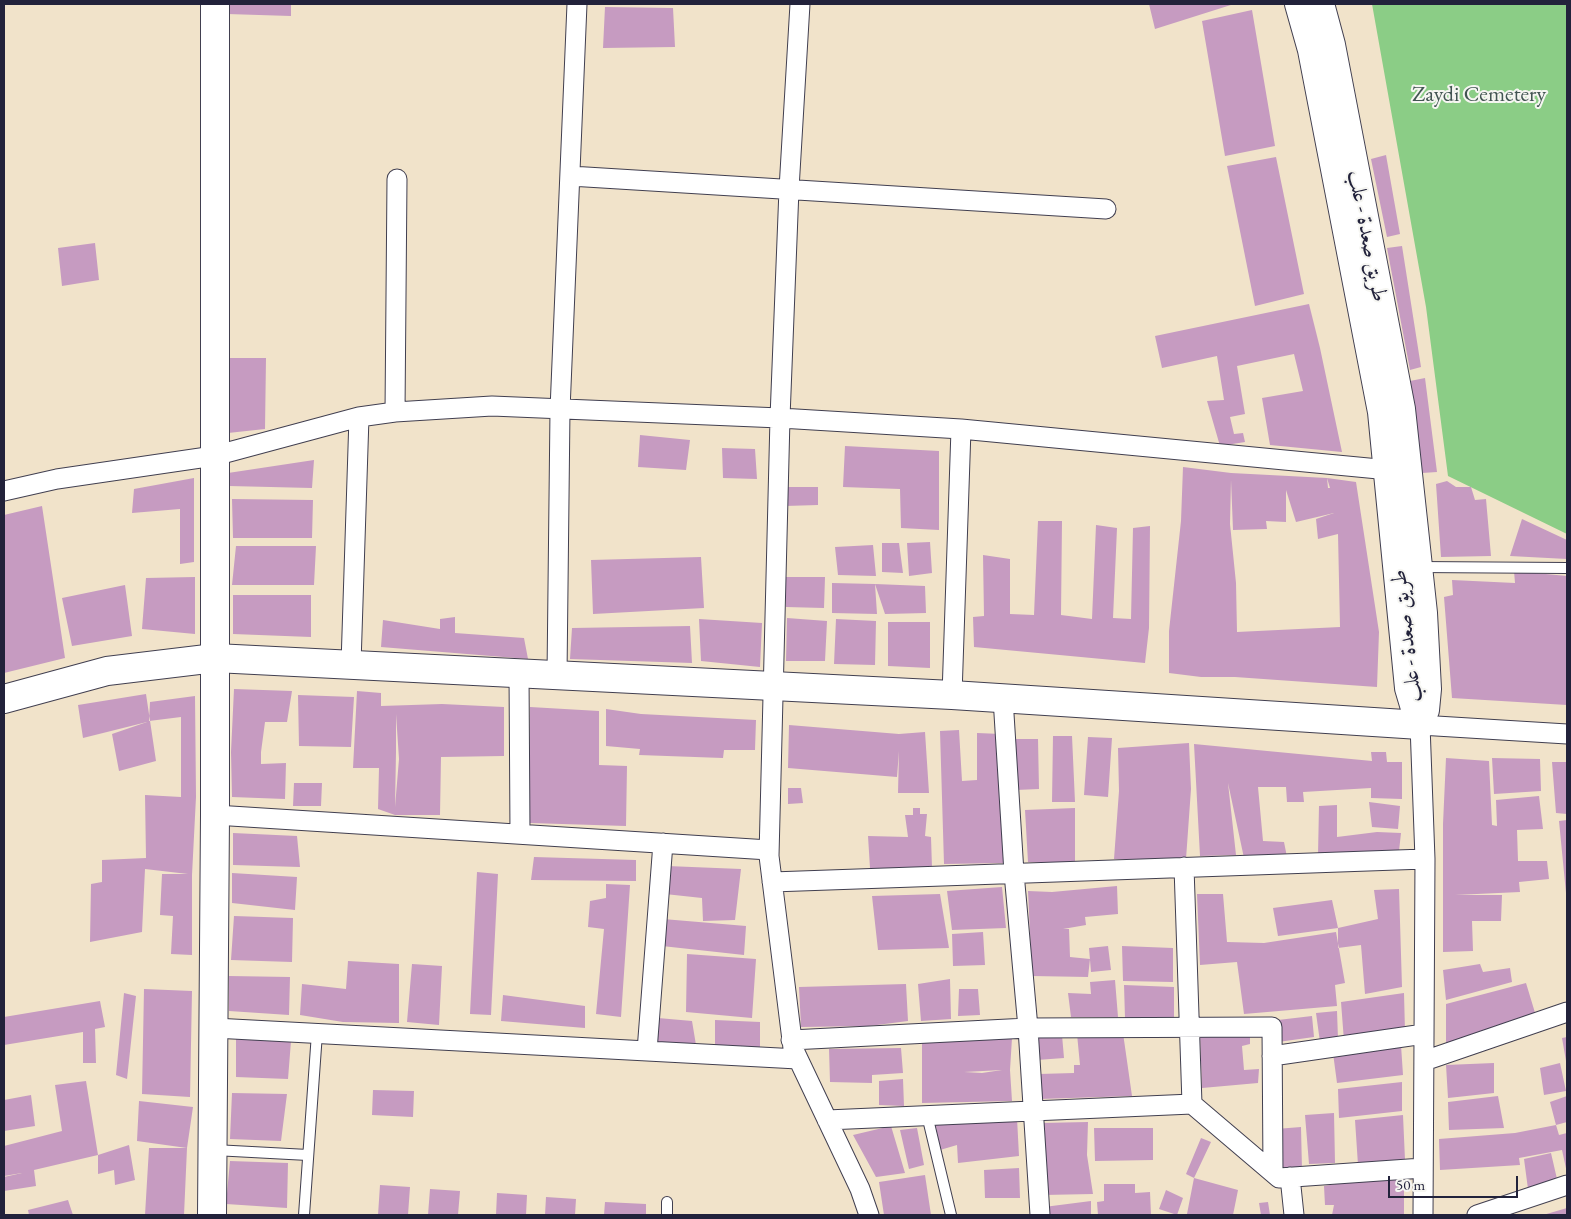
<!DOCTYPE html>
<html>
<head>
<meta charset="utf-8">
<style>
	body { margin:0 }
	#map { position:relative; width:1571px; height:1219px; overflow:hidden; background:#f1e3ca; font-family:"EB Garamond",serif }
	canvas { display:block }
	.frame { position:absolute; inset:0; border:5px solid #22223b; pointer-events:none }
	.scale { position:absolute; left:1388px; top:1176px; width:130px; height:22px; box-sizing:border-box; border:2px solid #22223b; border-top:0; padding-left:6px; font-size:15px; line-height:18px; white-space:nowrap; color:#22223b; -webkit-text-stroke:4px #f6f6f2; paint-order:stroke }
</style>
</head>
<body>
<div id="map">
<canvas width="1571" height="1219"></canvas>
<div class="frame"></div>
<div class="scale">50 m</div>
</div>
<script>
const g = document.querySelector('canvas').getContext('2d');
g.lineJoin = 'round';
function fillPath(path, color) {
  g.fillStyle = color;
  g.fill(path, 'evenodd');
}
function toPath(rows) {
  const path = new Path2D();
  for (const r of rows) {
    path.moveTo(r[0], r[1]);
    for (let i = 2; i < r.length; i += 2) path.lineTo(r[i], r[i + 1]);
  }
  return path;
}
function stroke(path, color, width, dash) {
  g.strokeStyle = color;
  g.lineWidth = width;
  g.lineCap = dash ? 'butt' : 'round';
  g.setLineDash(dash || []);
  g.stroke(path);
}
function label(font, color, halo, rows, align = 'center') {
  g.font = font + ' "EB Garamond",Amiri,serif';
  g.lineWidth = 4;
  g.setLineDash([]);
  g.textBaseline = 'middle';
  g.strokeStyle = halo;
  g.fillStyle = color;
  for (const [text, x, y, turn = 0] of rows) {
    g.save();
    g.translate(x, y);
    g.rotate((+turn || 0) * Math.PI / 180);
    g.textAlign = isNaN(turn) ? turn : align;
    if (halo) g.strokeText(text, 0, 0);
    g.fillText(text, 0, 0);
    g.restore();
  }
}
fillPath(toPath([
	[1372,4,1567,4,1567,534,1448,476,1426,307]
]), '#8bcd86');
fillPath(toPath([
	[228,4,291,4,291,16,227,14],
	[1149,4,1234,4,1155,29],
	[605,7,673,8,675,47,603,48],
	[1252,10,1275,146,1225,156,1202,21],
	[1386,155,1400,234,1387,237,1371,159],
	[1276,157,1304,294,1255,306,1227,166],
	[95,243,99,280,62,286,58,248],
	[1402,246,1421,367,1410,370,1387,248],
	[1309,304,1320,348,1342,452,1270,445,1262,398,1303,391,1294,354,1237,366,1245,414,1230,417,1234,434,1243,433,1245,442,1220,446,1207,401,1224,400,1217,356,1162,368,1155,336],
	[228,358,266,358,265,429,228,433],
	[1425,378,1437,472,1422,473,1410,381],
	[640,435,690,440,686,470,638,467],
	[845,446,939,451,939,530,901,528,900,489,843,487],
	[722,448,755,449,757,479,723,478],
	[314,460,312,488,229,486,228,473],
	[1183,467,1231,473,1327,478,1328,488,1330,488,1327,478,1356,482,1379,632,1377,687,1235,677,1201,677,1169,673,1169,631,1181,521],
	[1231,480,1233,530,1267,529,1266,521,1286,522,1286,490,1296,522,1334,513,1316,519,1318,539,1338,534,1340,627,1237,632,1236,583,1230,524],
	[194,478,194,562,180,564,180,509,132,513,134,489],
	[1447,481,1456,487,1471,487,1475,500,1486,499,1491,556,1441,557,1436,484],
	[785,487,818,487,818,505,785,506],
	[232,499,313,500,312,538,233,538],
	[42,506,65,658,4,673,4,515],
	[1522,519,1567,540,1567,559,1510,556],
	[1038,521,1062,521,1061,615,1092,619,1096,525,1117,528,1113,618,1131,619,1133,528,1150,526,1149,628,1145,663,974,647,973,617,984,616,983,555,1010,559,1010,614,1034,615],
	[930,542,932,573,909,576,907,543],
	[882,543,899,543,903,573,882,572],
	[873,545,876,576,838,575,835,547],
	[236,546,316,546,314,585,232,585],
	[701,557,704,608,593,614,591,560],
	[1514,571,1567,576,1567,705,1452,698,1444,597,1453,595,1452,580,1515,583],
	[195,577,195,634,142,629,146,578],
	[786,577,825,577,824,608,786,607],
	[832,583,875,584,925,586,926,613,885,614,875,584,877,614,832,613],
	[125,585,132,636,72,646,62,598],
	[233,595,311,595,311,637,233,634],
	[455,617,455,633,524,638,528,659,381,647,383,620,440,629,440,619],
	[787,618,827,621,825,661,786,661],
	[699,619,762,623,760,667,701,661],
	[836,619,876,621,875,665,834,664],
	[888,622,930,622,930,668,888,666],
	[690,626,692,663,570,659,572,628],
	[234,689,292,691,287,722,265,722,261,752,261,764,286,763,285,799,232,797,231,752],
	[357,691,381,693,381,706,442,704,504,707,504,756,441,757,440,815,395,815,378,809,379,768,353,768],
	[396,714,399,759,395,807,396,752],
	[146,694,156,761,119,771,112,734,147,722,83,738,78,705],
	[298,695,354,697,351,747,299,746],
	[195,696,196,797,192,875,192,955,171,954,173,916,160,915,162,874,188,874,145,869,142,932,90,942,91,884,102,882,102,860,146,858,145,795,181,797,181,717,149,721,150,702],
	[530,707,599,711,599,765,627,766,626,826,530,823],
	[606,709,641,714,756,720,755,750,724,750,723,758,639,755,640,749,606,746],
	[789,725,899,734,925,732,929,793,898,793,899,751,897,777,788,768],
	[959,730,962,781,977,780,977,733,1001,734,1005,863,944,864,940,731],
	[1053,736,1072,736,1075,802,1052,802],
	[1088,737,1112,738,1108,797,1084,795],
	[1015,739,1038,739,1039,789,1016,790],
	[1189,743,1191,789,1186,859,1147,861,1114,859,1119,791,1118,748],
	[1194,744,1372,761,1371,752,1386,752,1387,762,1402,762,1402,799,1371,798,1371,788,1303,792,1304,802,1287,802,1286,787,1258,787,1263,841,1284,842,1287,857,1244,858,1228,783,1236,855,1200,856],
	[1446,758,1489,761,1492,825,1497,826,1496,800,1539,796,1543,829,1517,830,1518,861,1547,861,1549,879,1519,882,1520,892,1455,895,1502,895,1501,921,1472,921,1473,951,1443,952,1443,824],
	[1492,758,1540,759,1541,791,1494,794],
	[1552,762,1567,762,1567,814,1556,813],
	[294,783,322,783,321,806,293,806],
	[788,788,801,788,803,803,788,804],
	[1369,802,1400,806,1398,829,1372,827],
	[1337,805,1337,837,1377,832,1401,833,1399,851,1318,855,1319,806],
	[913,808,920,808,920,814,927,814,925,836,931,837,932,868,870,868,868,836,908,837,905,815,913,815],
	[1075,808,1075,864,1028,862,1025,810],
	[1567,820,1567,893,1566,893,1559,821],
	[233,833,297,836,300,867,233,865],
	[534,857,636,860,636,881,531,880],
	[667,866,741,869,735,920,703,921,702,898,665,894],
	[477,872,498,874,491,1015,470,1014],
	[232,873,297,877,295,910,232,903],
	[606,884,630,885,621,1017,596,1014,604,929,588,927,590,901,606,898],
	[1117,886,1118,914,1085,917,1086,925,1063,929,1069,929,1070,957,1090,959,1088,977,1032,976,1028,891,1052,892],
	[1002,887,1006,928,952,930,947,891],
	[1399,889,1402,987,1365,994,1361,945,1338,948,1338,928,1378,919,1374,890],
	[940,894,949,948,878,950,872,896],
	[1197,894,1223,894,1227,942,1264,943,1336,932,1345,983,1335,985,1337,1006,1244,1014,1237,962,1200,965],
	[1332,900,1338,928,1278,936,1273,908],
	[234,916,293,918,292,962,231,960],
	[663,919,746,926,744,955,662,946],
	[983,932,985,965,953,966,952,934],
	[1108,946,1111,970,1091,972,1089,948],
	[1122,946,1173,948,1173,982,1123,981],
	[687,954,756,959,752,1018,686,1012],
	[348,961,399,964,399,1023,343,1022,300,1015,302,984,346,989],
	[412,964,442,966,439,1025,407,1022],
	[1480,964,1483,972,1510,968,1512,982,1446,1000,1443,970],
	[229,976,290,977,289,1015,229,1011],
	[950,979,951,1019,921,1021,918,984],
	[1115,980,1118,1017,1071,1017,1068,993,1091,994,1090,982],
	[1526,983,1536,1016,1446,1045,1446,1004],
	[906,984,908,1021,869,1026,801,1027,799,987],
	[1124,985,1174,987,1174,1019,1125,1018],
	[144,989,192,991,190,1097,142,1094],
	[959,989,978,989,980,1015,958,1016],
	[124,993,136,996,127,1079,116,1075],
	[1404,993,1405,1032,1344,1041,1341,1002],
	[503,995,585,1006,585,1028,501,1021],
	[100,1001,105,1027,95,1029,96,1063,83,1063,83,1032,4,1045,4,1017],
	[1337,1011,1338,1039,1320,1042,1316,1013],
	[1312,1016,1314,1037,1278,1042,1278,1020],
	[658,1018,692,1021,696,1045,655,1042],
	[715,1020,760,1022,760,1048,715,1046],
	[1250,1032,1250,1044,1242,1046,1244,1070,1259,1069,1258,1083,1202,1088,1200,1035],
	[1123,1033,1132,1096,1040,1099,1039,1074,1074,1073,1074,1065,1080,1065,1077,1034],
	[1036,1035,1062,1035,1064,1058,1037,1060],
	[1567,1037,1567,1061,1566,1061,1562,1038],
	[1012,1038,1010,1070,1012,1101,922,1103,922,1041],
	[1002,1070,982,1073,964,1072],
	[236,1039,291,1041,288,1079,236,1077],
	[1401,1045,1403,1075,1337,1083,1333,1053],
	[901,1048,903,1073,872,1075,872,1083,830,1082,829,1049],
	[1494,1063,1494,1093,1448,1098,1446,1065],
	[1560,1063,1566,1091,1544,1095,1540,1068],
	[903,1079,904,1106,879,1105,879,1081],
	[86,1081,98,1155,34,1170,36,1186,4,1191,4,1177,22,1173,4,1176,4,1146,62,1131,55,1085],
	[1402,1082,1402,1111,1339,1118,1338,1089],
	[373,1090,414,1091,413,1117,372,1115],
	[232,1093,287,1094,281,1141,230,1139],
	[31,1095,35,1126,4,1131,4,1100],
	[1498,1096,1504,1128,1449,1130,1448,1102],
	[1567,1096,1567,1122,1556,1125,1559,1135,1567,1133,1567,1173,1562,1150,1519,1158,1520,1165,1440,1170,1439,1139,1515,1133,1556,1125,1550,1102],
	[139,1101,193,1107,187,1148,184,1215,145,1215,149,1148,187,1148,137,1141],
	[1334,1113,1335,1163,1309,1164,1305,1115],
	[1403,1115,1405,1160,1358,1165,1355,1120],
	[1017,1118,1019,1156,958,1163,957,1145,940,1150,935,1121],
	[1088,1122,1087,1155,1093,1194,1043,1195,1041,1123],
	[891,1126,905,1173,876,1177,853,1135],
	[1301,1127,1302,1170,1278,1171,1276,1129],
	[917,1128,924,1165,909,1169,900,1130],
	[1094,1128,1153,1128,1153,1160,1095,1161],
	[1201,1138,1211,1142,1194,1178,1238,1190,1233,1215,1187,1214,1194,1178,1186,1174],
	[129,1145,135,1180,115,1185,114,1170,98,1174,98,1155],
	[1551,1153,1557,1179,1528,1189,1524,1159],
	[230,1161,288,1163,287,1208,226,1204],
	[1019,1168,1020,1198,985,1198,984,1170],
	[925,1175,931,1215,884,1215,879,1182],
	[1371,1178,1404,1179,1404,1215,1332,1215,1334,1205,1325,1205,1324,1186],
	[1104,1184,1135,1184,1135,1193,1150,1192,1151,1215,1098,1215,1097,1202,1104,1201],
	[380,1185,410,1187,408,1215,378,1215],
	[430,1189,460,1191,458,1215,428,1215],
	[1166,1190,1183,1198,1177,1215,1159,1209],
	[497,1193,527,1195,526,1215,496,1215],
	[546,1197,576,1199,575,1215,545,1215],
	[68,1200,73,1215,29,1215,28,1210],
	[1091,1201,1091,1215,1045,1215,1044,1207],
	[605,1202,646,1204,646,1215,604,1215],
	[1268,1202,1270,1215,1261,1215,1259,1203],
	[1567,1208,1567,1215,1543,1215]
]), '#c69bc1');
const lane = toPath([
	[1418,567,1567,568],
	[927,1115,951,1215],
	[214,1150,308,1155],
	[304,1215,317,1033],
	[667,1215,667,1202]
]);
const street = toPath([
	[800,4,789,189,780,418,769,856,793,1048,860,1189,869,1215],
	[570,176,1106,209],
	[395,412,397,179],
	[4,491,57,479,214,456,359,417,395,412,492,406,780,418,961,429,1389,470,1400,469],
	[351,664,359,417],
	[519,673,520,834],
	[557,675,560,410,577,4],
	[952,695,961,429],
	[1003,698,1014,873,1028,1028,1040,1215],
	[215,815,769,850],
	[1184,867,1192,1104],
	[772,882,1425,859],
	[214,1028,798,1059],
	[791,1040,1028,1028,1272,1027,1273,1172],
	[647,1051,663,843],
	[1272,1056,1424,1034],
	[1424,1061,1567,1012],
	[827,1120,1192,1104,1279,1178,1423,1168],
	[1290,1177,1294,1215],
	[1423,1215,1425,859,1420,725,1567,734],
	[1477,1215,1567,1185]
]);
const secondary = toPath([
	[212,1215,215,815,215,4]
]);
const highway = toPath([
	[1299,4,1312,50,1382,412,1409,688,1420,725],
	[1320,4,1331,45,1401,409,1423,613,1427,689,1425,710],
	[4,699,107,671,215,658,952,695,1420,725]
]);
stroke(lane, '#413f50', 12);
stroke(street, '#413f50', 21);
stroke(secondary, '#413f50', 30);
stroke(highway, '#413f50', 30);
stroke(lane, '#fff', 10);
stroke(street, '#fff', 19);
stroke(secondary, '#fff', 28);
stroke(highway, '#fff', 28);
label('22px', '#425552', '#f6f6f2', [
	["Zaydi Cemetery",1479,95]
]);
label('22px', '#22223b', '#f6f6f2', [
	["طريق صعدة - علب",1367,236,79],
	["طريق صعدة - علب",1407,636,-97]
]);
</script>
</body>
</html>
